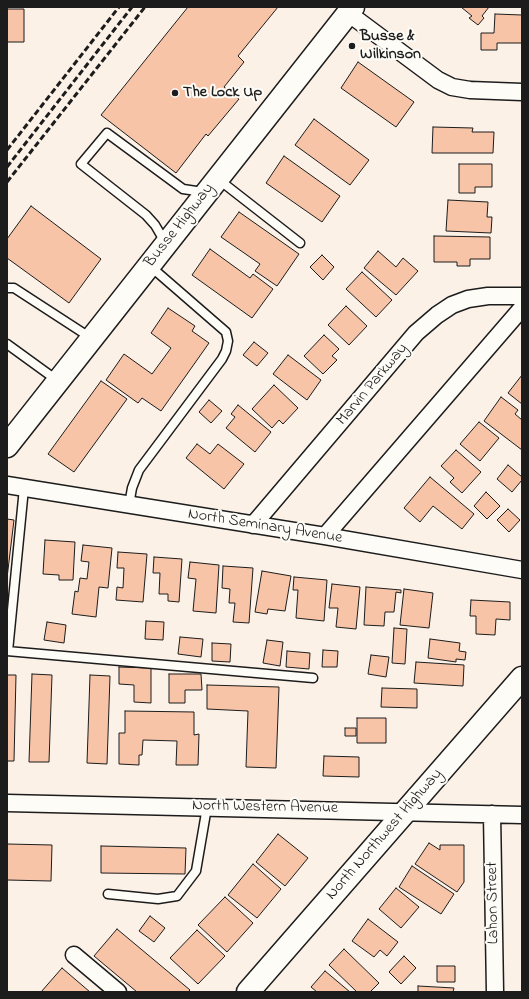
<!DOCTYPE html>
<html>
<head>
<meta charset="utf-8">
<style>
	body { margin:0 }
	#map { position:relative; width:529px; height:999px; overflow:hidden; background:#fcf1e7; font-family:"Indie Flower",sans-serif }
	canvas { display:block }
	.frame { position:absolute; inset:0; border:8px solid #1c1c1c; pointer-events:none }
</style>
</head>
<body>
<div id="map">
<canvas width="529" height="999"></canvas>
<div class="frame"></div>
</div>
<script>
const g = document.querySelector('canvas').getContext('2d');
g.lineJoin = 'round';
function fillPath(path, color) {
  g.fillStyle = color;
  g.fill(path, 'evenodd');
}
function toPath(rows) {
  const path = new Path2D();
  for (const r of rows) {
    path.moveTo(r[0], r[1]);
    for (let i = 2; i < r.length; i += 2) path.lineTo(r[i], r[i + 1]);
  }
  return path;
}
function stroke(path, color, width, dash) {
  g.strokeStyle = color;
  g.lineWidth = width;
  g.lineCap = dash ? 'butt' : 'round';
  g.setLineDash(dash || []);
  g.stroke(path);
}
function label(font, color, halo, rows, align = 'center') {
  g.font = font + ' "Indie Flower",sans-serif';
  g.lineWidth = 4;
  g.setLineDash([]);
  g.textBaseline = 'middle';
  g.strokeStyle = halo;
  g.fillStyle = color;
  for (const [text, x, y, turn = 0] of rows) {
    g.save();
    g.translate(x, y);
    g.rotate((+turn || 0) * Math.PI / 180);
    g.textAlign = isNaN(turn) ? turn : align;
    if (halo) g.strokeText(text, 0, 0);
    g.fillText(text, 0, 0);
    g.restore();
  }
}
const building = toPath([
	[188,7,278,7,238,56,244,62,224,87,239,99,208,136,206,134,176,173,101,115,188,7],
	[461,7,489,7,482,16,484,18,478,25,469,18,472,16,461,7],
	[7,9,24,9,24,42,7,42,7,9],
	[495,14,522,15,522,43,497,43,497,50,481,50,481,33,494,33,495,14],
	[358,62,414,102,396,127,341,88,358,62],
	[314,119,369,160,350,185,295,145,314,119],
	[433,127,473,128,472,132,494,132,493,153,432,153,433,127],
	[284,156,340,196,322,222,266,183,284,156],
	[459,164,492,164,492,187,475,187,475,193,459,193,459,164],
	[448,200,488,202,487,217,492,217,491,233,446,231,448,200],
	[31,206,101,259,69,303,7,258,7,239,31,206],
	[239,212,299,254,277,286,255,271,260,264,221,237,239,212],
	[434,236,490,237,490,259,470,259,470,266,457,266,457,262,434,262,434,236],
	[210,249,250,278,253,274,273,289,252,318,192,275,210,249],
	[378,251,396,267,403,258,418,271,396,295,364,268,378,251],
	[322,255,334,267,323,280,310,267,322,255],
	[362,272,392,300,376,317,346,289,362,272],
	[346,306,367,326,349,345,328,325,346,306],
	[168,308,195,326,192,331,209,343,161,411,142,398,138,403,106,380,124,354,152,374,171,348,151,333,168,308],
	[324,335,339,349,332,356,337,360,323,374,304,356,324,335],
	[254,342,268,353,257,366,243,355,254,342],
	[288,355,321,380,307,400,273,374,288,355],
	[522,375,522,404,508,393,522,375],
	[101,381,127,399,74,472,48,454,101,381],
	[274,385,298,408,283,424,279,420,272,428,252,409,274,385],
	[501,397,518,410,515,414,522,420,522,450,484,421,501,397],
	[209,400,222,411,211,423,199,412,209,400],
	[238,405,271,432,255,452,226,428,235,417,231,414,238,405],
	[479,422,499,438,480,461,460,444,479,422],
	[197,444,210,454,218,444,244,464,224,489,186,458,197,444],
	[456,450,481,472,462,493,450,482,454,478,441,466,456,450],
	[508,465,522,477,522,480,512,492,497,479,508,465],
	[430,477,474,514,462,529,433,506,420,522,404,508,430,477],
	[486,492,500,506,487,519,474,506,486,492],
	[508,509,520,520,509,532,497,520,508,509],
	[7,519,14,520,7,578,7,519],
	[45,540,75,542,73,580,59,580,59,575,43,574,45,540],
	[83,545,112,548,108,588,99,587,96,617,72,614,75,591,78,592,80,578,87,579,89,562,81,561,83,545],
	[118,552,147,554,143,602,116,600,117,587,123,588,124,568,117,568,118,552],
	[154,557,182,559,179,602,168,601,168,594,159,594,160,573,153,573,154,557],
	[190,562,219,565,216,613,193,611,196,579,188,578,190,562],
	[223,566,253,568,249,623,233,622,235,603,229,603,230,589,222,588,223,566],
	[262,571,291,576,285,611,268,609,267,614,255,612,262,571],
	[294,577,327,580,324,621,296,618,298,590,293,590,294,577],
	[332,584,360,587,356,629,336,627,338,608,329,608,332,584],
	[366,587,401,590,401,593,396,592,394,612,385,612,384,626,364,625,366,587],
	[404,589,433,593,429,628,400,625,404,589],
	[471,600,510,602,510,620,496,619,495,635,476,634,476,616,470,616,471,600],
	[146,621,164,622,163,640,145,639,146,621],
	[47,622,66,625,64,643,44,640,47,622],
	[394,628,407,629,405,664,392,663,394,628],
	[180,637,203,639,201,657,178,654,180,637],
	[430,639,460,643,459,651,466,652,465,660,456,659,456,662,428,658,430,639],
	[267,640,283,642,280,666,263,663,267,640],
	[212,643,231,644,230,662,212,661,212,643],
	[323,650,338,651,337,667,322,667,323,650],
	[287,651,310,653,309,669,286,667,287,651],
	[371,655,389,657,386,677,368,674,371,655],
	[416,662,464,665,463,686,414,683,416,662],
	[119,667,151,668,151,703,134,702,134,685,119,684,119,667],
	[32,674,52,675,49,762,29,762,32,674],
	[169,674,201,674,202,690,185,690,185,703,169,703,169,674],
	[7,675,16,675,14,761,7,761,7,675],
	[90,675,110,676,107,764,87,763,90,675],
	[207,685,279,687,276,768,246,767,248,711,207,709,207,685],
	[382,688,417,689,417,708,381,707,382,688],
	[125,711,194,712,194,735,199,734,198,765,176,765,177,741,143,740,142,755,139,755,139,765,119,764,119,733,125,733,125,711],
	[357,718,386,718,386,743,357,743,357,718],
	[345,728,356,728,356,736,345,736,345,728],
	[324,756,359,757,359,777,323,776,324,756],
	[278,834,308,858,285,886,256,862,278,834],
	[429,843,440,850,440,845,464,845,464,882,457,892,415,864,429,843],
	[7,844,52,845,51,881,7,880,7,844],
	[101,846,186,848,185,874,101,873,101,846],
	[253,864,281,889,257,918,228,895,253,864],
	[412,866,454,894,441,914,399,887,412,866],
	[396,888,419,907,401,928,379,909,396,888],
	[225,897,253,923,227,952,198,925,225,897],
	[150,916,165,928,154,942,139,931,150,916],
	[368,919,398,942,387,956,380,950,374,957,352,941,368,919],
	[117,929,190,990,188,992,137,992,94,956,117,929],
	[197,930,225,956,198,984,170,958,197,930],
	[344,949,379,983,370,992,357,992,329,965,344,949],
	[404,956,416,968,401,984,389,972,404,956],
	[437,966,455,966,455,982,437,982,437,966],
	[62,968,90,992,41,992,62,968],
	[325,971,350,992,317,992,311,987,325,971],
	[418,986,454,988,453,992,418,992,418,986]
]);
fillPath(building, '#f7c4a8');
stroke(building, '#1c1c1c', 1);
const service = toPath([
	[218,179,300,243],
	[165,242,155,225,146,215,81,164,107,133,183,189,203,192],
	[7,288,14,288,91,338],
	[7,344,58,381],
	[129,505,132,488,139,470,222,359,226,351,228,341,226,332,150,266],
	[7,651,313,678],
	[8,651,24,488],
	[108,894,158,899,177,896,196,871,207,807]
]);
const minor = toPath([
	[348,13,438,80,452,87,470,90,522,92],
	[7,485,325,536,522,570],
	[253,525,416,333,437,315,452,305,468,299,488,296,522,296],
	[325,536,522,308],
	[7,803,522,815],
	[492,814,495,992],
	[74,955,118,992]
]);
const secondary = toPath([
	[7,446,353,7],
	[248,992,522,678]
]);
stroke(service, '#1c1c1c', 11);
stroke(minor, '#1c1c1c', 19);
stroke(secondary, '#1c1c1c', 25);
stroke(service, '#fdfcf7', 8);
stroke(minor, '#fdfcf7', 16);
stroke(secondary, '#fdfcf7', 22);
stroke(toPath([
	[7,150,119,7],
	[7,167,132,7],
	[7,182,145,7]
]), '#1c1c1c', 3, [6, 3]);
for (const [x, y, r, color] of [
	[352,46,4,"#1c1c1c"],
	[175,93,4,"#1c1c1c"]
]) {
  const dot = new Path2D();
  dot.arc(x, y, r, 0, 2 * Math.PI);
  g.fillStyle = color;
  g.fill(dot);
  stroke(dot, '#fdfcf7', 1.5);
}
label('bold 16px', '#1c1c1c', '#fdfcf7', [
	["Busse &",360,37],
	["Wilkinson",360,55],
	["The Lock Up",183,93]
], 'left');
label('16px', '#1c1c1c', '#fdfcf7', [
	["Busse Highway",180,226,-52],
	["Marvin Parkway",373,385,-50],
	["North Seminary Avenue",265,527,9],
	["North Western Avenue",265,808,1],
	["North Northwest Highway",385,835,-49],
	["Lahon Street",494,903,-91]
]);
</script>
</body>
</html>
